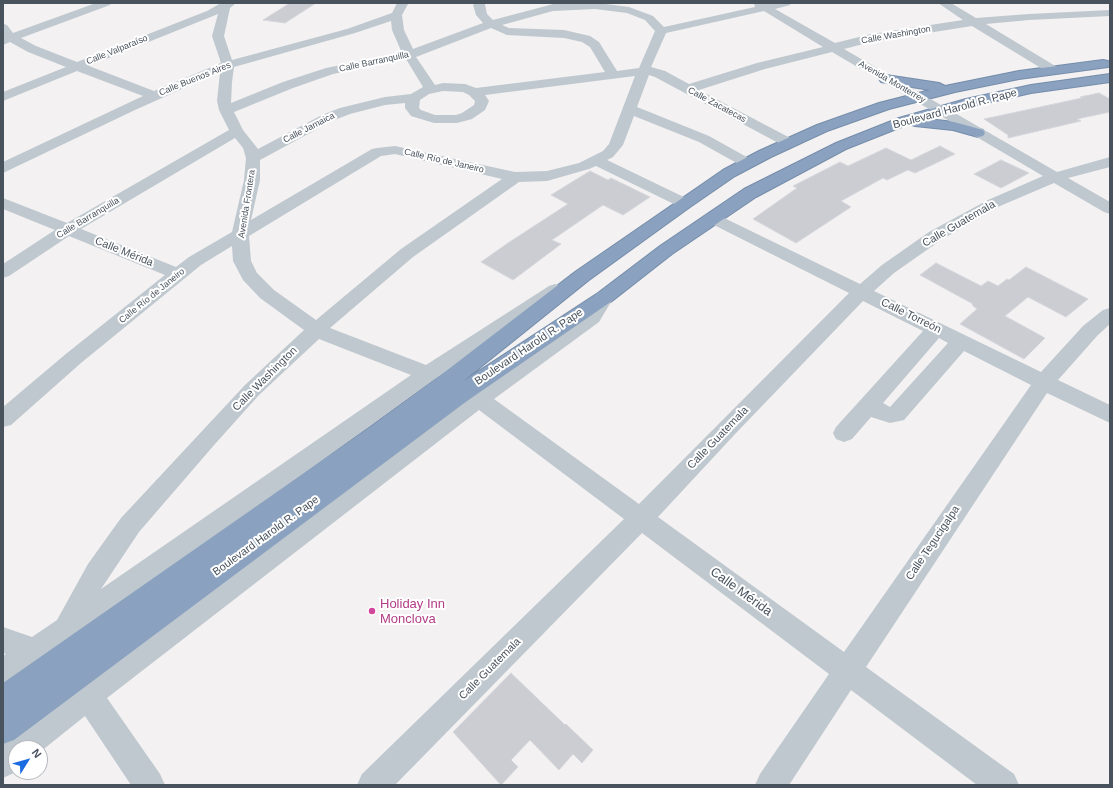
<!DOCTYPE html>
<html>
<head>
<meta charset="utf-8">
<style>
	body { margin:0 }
	#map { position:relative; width:1113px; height:788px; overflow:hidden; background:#f3f1f1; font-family:Arial,sans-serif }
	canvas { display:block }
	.frame { position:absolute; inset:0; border:4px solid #49535e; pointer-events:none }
	.north { position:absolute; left:8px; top:740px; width:40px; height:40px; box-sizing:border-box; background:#fff; border:1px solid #b6babf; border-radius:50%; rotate:53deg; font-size:11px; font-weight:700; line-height:16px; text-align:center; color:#49535e }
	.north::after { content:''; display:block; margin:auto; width:14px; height:18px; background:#1b6ce3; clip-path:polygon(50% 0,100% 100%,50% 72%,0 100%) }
</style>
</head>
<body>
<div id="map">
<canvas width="1113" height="788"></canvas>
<div class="frame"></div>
<div class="north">N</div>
</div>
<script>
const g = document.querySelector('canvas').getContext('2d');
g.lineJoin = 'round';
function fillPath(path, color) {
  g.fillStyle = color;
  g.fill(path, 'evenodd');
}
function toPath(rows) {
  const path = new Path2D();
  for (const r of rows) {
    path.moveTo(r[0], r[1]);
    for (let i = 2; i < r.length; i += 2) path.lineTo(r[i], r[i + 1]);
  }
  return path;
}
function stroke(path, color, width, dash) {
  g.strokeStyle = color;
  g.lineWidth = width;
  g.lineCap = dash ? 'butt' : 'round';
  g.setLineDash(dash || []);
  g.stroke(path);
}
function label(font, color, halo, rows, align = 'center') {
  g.font = font + ' Arial,sans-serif';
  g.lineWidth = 4;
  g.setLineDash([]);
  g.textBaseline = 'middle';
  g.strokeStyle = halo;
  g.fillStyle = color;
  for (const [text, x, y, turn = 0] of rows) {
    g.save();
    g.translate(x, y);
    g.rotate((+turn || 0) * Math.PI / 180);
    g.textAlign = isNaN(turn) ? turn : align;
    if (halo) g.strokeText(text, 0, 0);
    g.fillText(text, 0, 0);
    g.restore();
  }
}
const building = toPath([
	[290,3,316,3,285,23,263,20,290,3],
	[1099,93,1110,99,1110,112,1077,119,1081,121,1008,138,1008,135,984,119,1082,98,1080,97,1099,93],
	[940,146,955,154,915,173,908,170,887,180,883,178,841,201,851,207,796,243,753,219,797,188,793,186,840,162,848,166,886,148,911,160,940,146],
	[1001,160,1029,173,1001,188,974,174,1001,160],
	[590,171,608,180,611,178,650,197,623,215,603,205,552,240,561,244,513,280,481,262,508,243,568,204,551,195,590,171],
	[936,263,981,286,988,281,998,286,1007,279,1009,280,1026,267,1088,299,1066,317,1028,297,1005,316,1045,338,1024,359,960,324,977,309,972,305,973,304,920,275,936,263],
	[511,673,565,725,566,724,593,750,582,763,573,754,559,770,530,740,511,760,518,767,501,785,453,732,511,673]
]);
fillPath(building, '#cbcdd3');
stroke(building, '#d5d7dc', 1);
const highway = toPath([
	[1103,60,1108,61,1110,64,1108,67,1019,79,955,92,889,109,827,131,771,157,735,176,690,207,589,280,462,382,598,293,660,246,744,189,836,143,899,118,966,99,1031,85,1110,74,1110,82,1031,93,974,106,928,119,954,122,983,130,985,133,983,136,978,137,953,130,915,126,909,124,846,149,756,197,672,254,612,301,467,401,14,740,3,744,3,683,370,427,437,378,575,272,723,170,759,151,817,125,879,103,930,90,881,82,879,79,881,76,886,75,939,83,945,86,1019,71,1103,60]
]);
stroke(highway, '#758daa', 2);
fillPath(toPath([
	[96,3,111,3,110,5,21,38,36,46,77,62,207,11,221,3,236,3,230,8,224,36,232,60,347,29,392,13,397,3,408,4,402,15,404,30,413,49,483,23,476,15,473,5,475,3,485,3,485,5,487,14,493,20,557,3,598,3,629,7,653,16,664,27,755,7,754,3,791,3,790,5,775,9,835,43,871,34,963,20,938,3,951,3,976,18,1029,14,1110,10,1110,16,1029,20,986,24,1057,67,1059,70,1057,73,1053,74,1049,73,972,26,871,42,844,49,1057,172,1110,157,1110,167,1068,178,1110,202,1110,214,1104,212,1054,183,1000,206,941,240,894,273,874,291,1041,372,1083,326,1103,310,1110,308,1110,324,1097,336,1058,380,1110,405,1110,423,1047,393,866,667,1014,774,1019,785,977,785,851,690,789,785,755,785,760,774,829,674,642,533,395,785,357,785,362,774,624,519,479,410,107,698,160,774,165,785,131,785,85,716,40,752,40,748,16,748,16,772,3,778,3,743,5,741,78,685,472,393,573,322,585,312,598,293,605,291,612,293,614,297,599,322,494,399,639,504,849,293,706,221,704,218,706,215,712,213,718,215,860,284,882,265,929,232,988,200,1043,176,832,52,765,69,699,90,794,140,796,143,794,146,789,147,784,146,655,77,649,75,637,107,709,136,752,160,755,163,752,166,747,168,742,166,699,142,634,116,623,145,613,157,607,160,690,200,692,203,690,206,684,208,678,206,596,166,589,169,547,181,519,182,413,257,330,328,426,365,549,286,555,284,561,286,564,290,561,294,435,379,13,683,3,687,3,656,6,654,3,653,3,627,32,637,57,620,88,564,121,518,245,385,304,330,260,298,243,280,233,261,232,246,201,265,81,363,11,425,3,427,3,407,67,353,165,275,69,236,9,276,3,278,3,264,55,230,3,209,3,198,67,223,229,130,219,110,217,101,220,72,135,110,3,173,3,162,143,96,77,71,3,101,3,92,66,67,28,52,10,42,3,45,3,24,7,25,13,33,96,3],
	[595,9,627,13,645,20,655,31,639,68,617,71,599,42,590,36,564,30,509,28,502,25,553,11,595,9],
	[764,11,823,47,757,63,689,84,665,71,651,67,666,33,764,11],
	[218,14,212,36,221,63,154,91,89,66,218,14],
	[391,21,392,30,402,53,326,68,283,82,231,103,232,82,234,67,355,33,391,21],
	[491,28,507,35,564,38,582,42,590,47,605,72,476,88,465,84,443,83,435,85,416,57,491,28],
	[406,59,423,87,411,94,385,97,340,108,322,115,258,149,243,130,234,112,293,88,333,74,406,59],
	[635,76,609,144,603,151,579,163,547,171,515,172,395,146,377,148,372,149,251,220,260,180,260,160,332,121,350,114,385,105,405,103,405,108,411,116,434,123,457,123,472,119,485,110,489,101,485,95,635,76],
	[443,91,463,92,469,95,475,101,474,105,462,113,456,115,435,115,421,110,419,108,420,100,429,94,443,91],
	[235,138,243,148,246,158,244,180,232,232,189,257,176,267,81,229,235,138],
	[395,154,502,179,401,249,316,320,274,290,257,273,251,261,249,236,381,156,395,154],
	[863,301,923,331,836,427,833,433,836,439,844,442,852,439,871,417,890,423,904,420,964,351,1031,385,844,652,658,517,737,432,863,301],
	[939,338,948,343,890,407,883,403,939,338],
	[319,339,411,375,101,589,139,532,215,444,259,395,319,339]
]), '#bfc8cf');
fillPath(highway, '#8aa2bf');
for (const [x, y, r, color] of [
	[372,611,4,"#d1479c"]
]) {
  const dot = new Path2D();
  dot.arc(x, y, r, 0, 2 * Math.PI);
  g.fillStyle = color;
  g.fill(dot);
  stroke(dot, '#fff', 1.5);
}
label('9px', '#49535e', '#fff', [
	["Calle Washington",896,35,-10],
	["Calle Valparaíso",117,50,-22],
	["Calle Barranquilla",374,62,-12],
	["Calle Buenos Aires",195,79,-22],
	["Avenida Monterrey",892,82,30],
	["Calle Zacatecas",717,105,28],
	["Calle Jamaica",309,128,-27],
	["Calle Río de Janeiro",444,161,13],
	["Avenida Frontera",247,204,-81],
	["Calle Barranquilla",88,218,-31],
	["Calle Río de Janeiro",152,296,-39]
]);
label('11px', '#49535e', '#fff', [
	["Boulevard Harold R. Pape",955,109,-15],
	["Calle Guatemala",959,224,-30],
	["Calle Mérida",124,252,22],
	["Calle Torreón",911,316,26],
	["Boulevard Harold R. Pape",529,347,-34],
	["Calle Washington",265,379,-45],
	["Calle Guatemala",718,438,-46],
	["Boulevard Harold R. Pape",266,536,-36],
	["Calle Tegucigalpa",933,543,-56],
	["Calle Guatemala",490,669,-45]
]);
label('13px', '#49535e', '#fff', [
	["Calle Mérida",741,592,36]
]);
label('13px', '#b23c85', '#fff', [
	["Holiday Inn",380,604],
	["Monclova",380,619]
], 'left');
</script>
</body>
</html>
